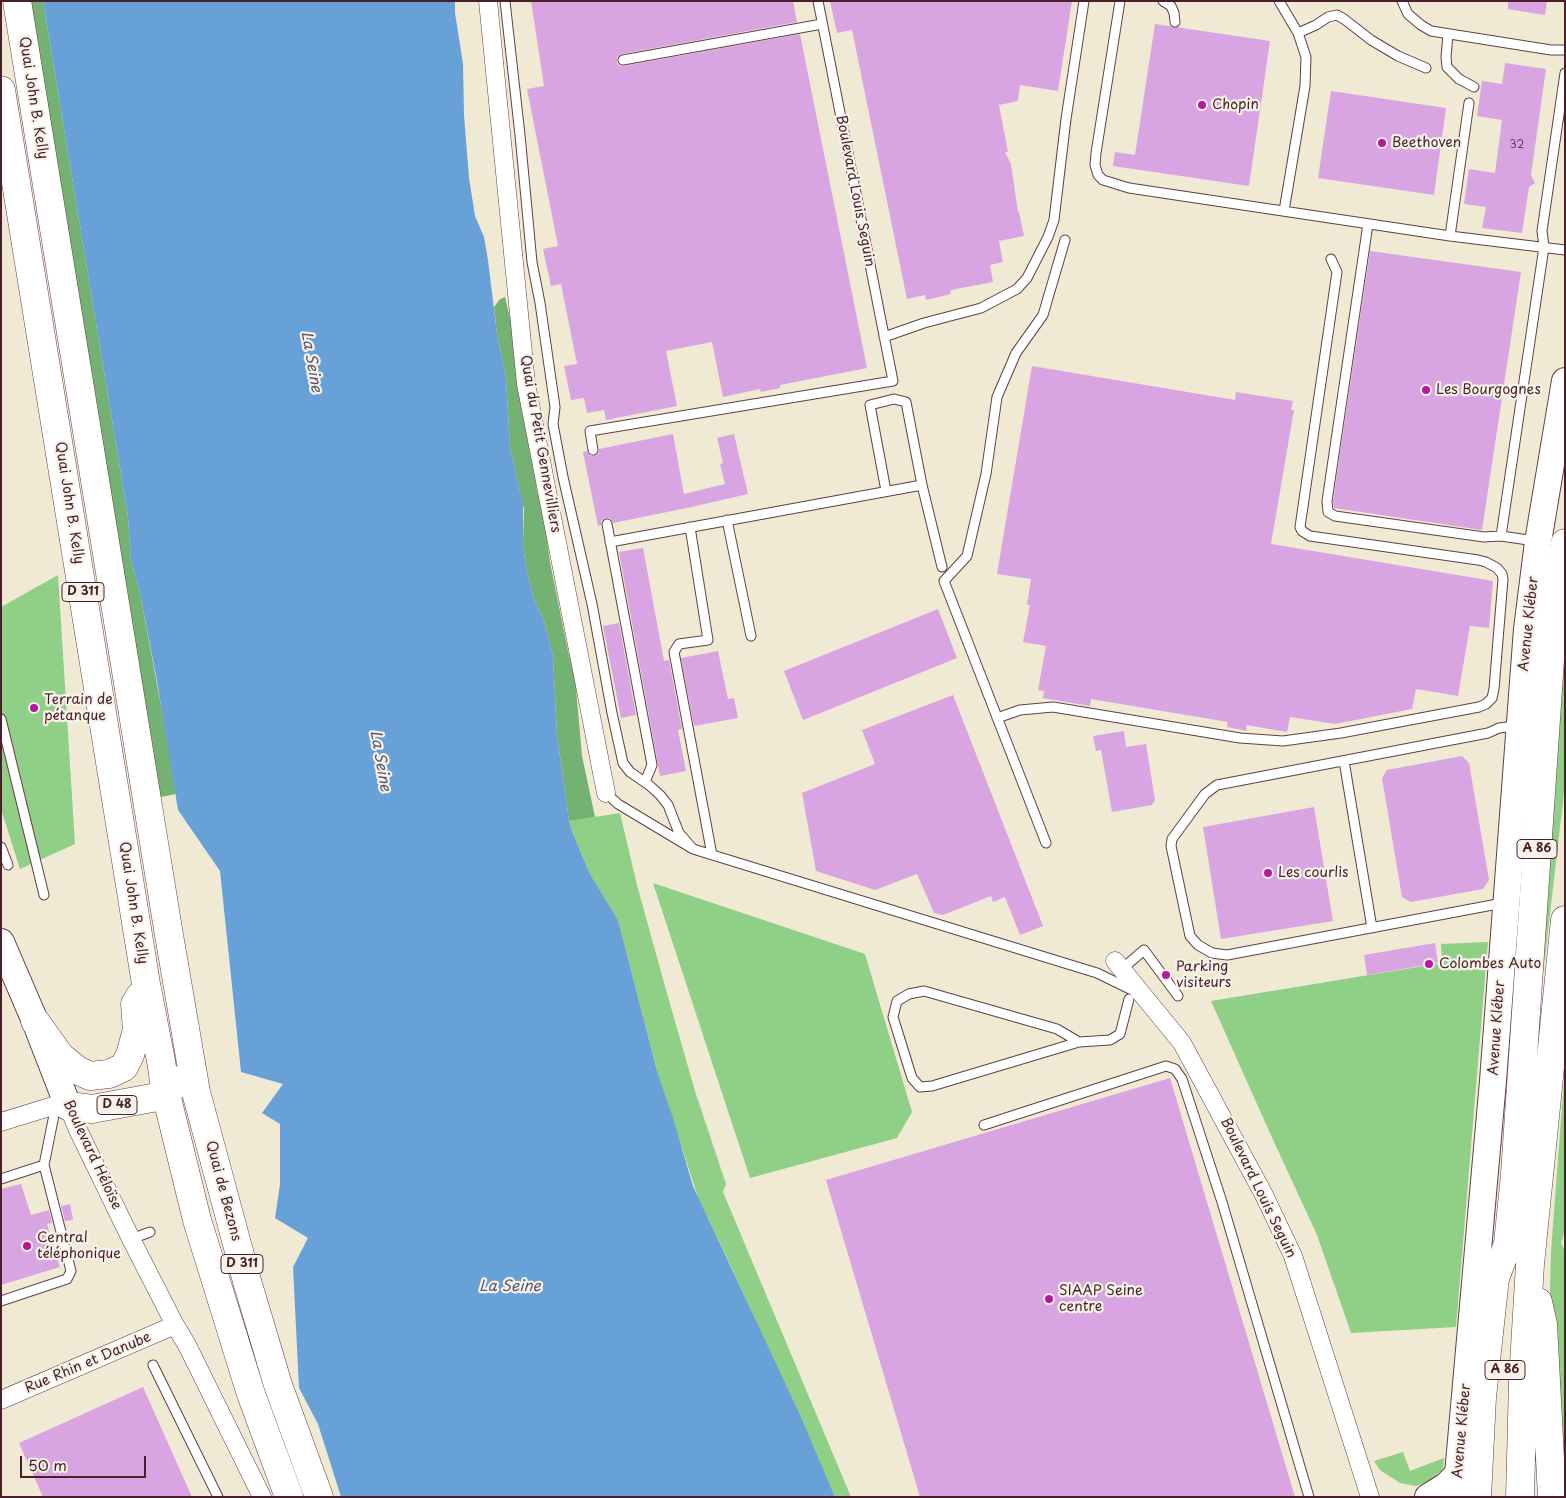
<!DOCTYPE html>
<html>
<head>
<meta charset="utf-8">
<style>
	body { margin:0 }
	#map { position:relative; width:1566px; height:1498px; overflow:hidden; background:#f0ead4; font-family:"Playpen Sans",sans-serif }
	canvas { display:block }
	.frame { position:absolute; inset:0; border:2px solid #4a1f2b; pointer-events:none }
	.scale { position:absolute; left:20px; top:1456px; width:126px; height:22px; box-sizing:border-box; border:2px solid #4a1f2b; border-top:0; padding-left:6px; font-size:15px; line-height:18px; white-space:nowrap; color:#4a1f2b; -webkit-text-stroke:4px #f7f3e8; paint-order:stroke }
</style>
</head>
<body>
<div id="map">
<canvas width="1566" height="1498"></canvas>
<div class="frame"></div>
<div class="scale">50 m</div>
</div>
<script>
const g = document.querySelector('canvas').getContext('2d');
g.lineJoin = 'round';
function fillPath(path, color) {
  g.fillStyle = color;
  g.fill(path, 'evenodd');
}
function toPath(rows) {
  const path = new Path2D();
  for (const r of rows) {
    path.moveTo(r[0], r[1]);
    for (let i = 2; i < r.length; i += 2) path.lineTo(r[i], r[i + 1]);
  }
  return path;
}
function stroke(path, color, width, dash) {
  g.strokeStyle = color;
  g.lineWidth = width;
  g.lineCap = dash ? 'butt' : 'round';
  g.setLineDash(dash || []);
  g.stroke(path);
}
function label(font, color, halo, rows, align = 'center') {
  g.font = font + ' "Playpen Sans",sans-serif';
  g.lineWidth = 4.5;
  g.setLineDash([]);
  g.textBaseline = 'middle';
  g.strokeStyle = halo;
  g.fillStyle = color;
  for (const [text, x, y, turn = 0] of rows) {
    g.save();
    g.translate(x, y);
    g.rotate((+turn || 0) * Math.PI / 180);
    g.textAlign = isNaN(turn) ? turn : align;
    if (halo) g.strokeText(text, 0, 0);
    g.fillText(text, 0, 0);
    g.restore();
  }
}
fillPath(toPath([
	[58,575,75,844,20,869,1,809,1,607],
	[1565,618,1565,784,1534,1052],
	[620,813,637,885,666,990,695,1091,726,1184,723,1192,851,1497,835,1497,729,1262,698,1197,657,1071,618,920,590,874,573,834,569,821],
	[653,883,865,954,912,1112,897,1138,750,1178],
	[1488,942,1456,1327,1351,1333,1317,1235,1269,1131,1211,1001,1442,963,1441,944],
	[1565,1067,1565,1231,1561,1243,1565,1251,1565,1439,1561,1463,1550,1290,1551,1251],
	[1403,1452,1410,1471,1444,1458,1443,1469,1431,1480,1416,1486,1400,1483,1380,1470,1374,1461]
]), '#8fcf86');
fillPath(toPath([
	[28,1,43,1,128,517,131,560,140,593,167,738,176,794,156,798],
	[505,297,516,343,537,491,543,512,550,562,568,651,575,677,582,756,595,817,569,821,557,735,553,656,544,621,534,599,526,567,523,545,524,509,510,448,506,376,497,334,494,307,500,299]
]), '#73b273');
fillPath(toPath([
	[43,1,455,1,455,13,463,64,464,115,469,178,475,216,484,237,488,260,497,334,506,376,510,448,523,504,523,545,526,567,534,599,544,621,553,656,557,735,569,821,573,834,590,874,618,920,657,1071,673,1118,693,1186,800,1415,835,1497,341,1497,318,1424,299,1388,293,1267,308,1238,275,1218,280,1184,280,1124,262,1113,283,1084,241,1072,220,871,178,810,157,681,140,593,131,560,128,517]
]), '#68a1d7');
fillPath(toPath([
	[531,1,793,1,797,22,622,54,617,57,617,62,620,66,624,66,800,34,867,368,780,385,780,388,761,392,760,389,723,397,712,342,666,351,677,406,606,420,604,410,587,413,584,398,571,400,564,366,577,364,561,284,551,286,543,249,558,246,527,89,544,86],
	[830,1,1072,1,1058,91,1020,85,1018,101,999,105,1008,152,1005,152,1011,164,1018,212,1019,212,1024,236,999,241,1003,262,990,265,993,282,956,289,950,291,951,294,926,300,925,295,907,299,852,30,837,33],
	[1508,1,1547,1,1545,15,1508,9],
	[1155,24,1270,41,1249,186,1113,166,1115,152,1135,155],
	[1505,63,1546,69,1531,175,1535,183,1529,187,1522,233,1482,228,1486,207,1464,204,1469,169,1495,173,1502,120,1477,116,1482,81,1502,84],
	[1331,91,1446,108,1434,195,1318,178],
	[1370,251,1521,272,1482,530,1334,508,1333,501],
	[1032,366,1235,400,1236,392,1293,401,1291,410,1294,410,1271,544,1493,581,1489,628,1470,626,1458,696,1416,689,1412,709,1335,724,1290,717,1287,732,1246,725,1247,731,1227,727,1228,722,1091,699,1090,706,1043,698,1044,691,1038,690,1046,646,1023,642,1030,605,1027,605,1031,579,997,574],
	[673,434,684,494,725,484,720,464,723,463,717,438,734,434,748,494,687,508,613,523,610,518,605,518,601,521,601,525,598,526,583,452,587,451,590,456,594,456,599,453,599,449],
	[643,548,664,661,669,660,682,729,678,730,686,771,660,776,619,552],
	[938,609,957,658,803,720,784,671],
	[619,623,636,715,621,718,603,626],
	[718,651,728,699,734,698,738,718,694,726,681,658],
	[953,695,1043,926,1020,935,1005,897,993,902,991,896,943,915,934,913,917,874,875,890,816,871,802,793,875,764,862,730],
	[1124,731,1126,747,1146,744,1155,800,1152,805,1112,812,1101,750,1096,751,1093,736],
	[1462,756,1469,763,1489,880,1483,889,1411,902,1402,897,1382,778,1387,770],
	[1314,807,1333,921,1221,939,1203,827],
	[1435,943,1438,963,1367,975,1364,955],
	[1170,1078,1295,1497,920,1497,826,1180],
	[21,1184,31,1215,49,1210,52,1223,47,1224,60,1267,1,1285,1,1189],
	[70,1204,73,1220,65,1221,61,1206],
	[143,1387,192,1497,43,1497,19,1443]
]), '#d8a4e2');
const lane = toPath([
	[505,1,520,135,532,262,540,303,555,407,553,424,563,477,592,604,612,713,623,763,630,772,649,785,660,795,668,805,679,833,693,849],
	[1120,1,1096,153,1095,165,1098,175,1103,180,1129,188,1450,236,1565,250],
	[1163,1,1171,6,1174,13,1175,22],
	[1279,1,1298,33,1306,57,1305,86,1284,211],
	[1402,1,1408,14,1421,25,1431,31,1551,50,1565,50],
	[1298,33,1316,25,1328,17,1337,15,1344,19,1371,40,1398,56,1426,68],
	[1448,34,1446,57,1447,67,1459,79,1474,87],
	[623,60,822,24],
	[1368,224,1327,501,1328,512,1335,516,1484,537,1501,536,1544,247,1542,231,1565,73],
	[1450,236,1469,103],
	[884,337,924,323,981,308,1017,289,1027,278,1048,237,1054,220,1066,119,1084,1],
	[593,450,590,431,893,381,818,1],
	[886,491,870,405,894,399,906,402,922,485,942,567],
	[727,520,751,636],
	[607,524,652,765,645,782],
	[690,527,708,640,679,644,674,652,712,855],
	[1501,536,1535,541],
	[610,542,922,485],
	[997,718,1020,710,1053,707,1240,738,1283,741,1341,733,1479,707,1486,704,1492,698,1494,689,1503,579,1502,574,1497,568,1486,562,1478,560,1310,536,1302,531,1300,527,1337,272,1331,259],
	[1,719,44,895],
	[1344,761,1372,928],
	[606,793,618,804,693,849,1097,973,1134,991],
	[1046,843,944,581,967,556,986,474,997,397,1016,353,1043,315,1065,240],
	[1,847,8,865],
	[1503,903,1227,955,1212,953,1198,945,1190,936,1171,846,1172,839,1205,794,1217,785,1488,733,1499,728,1516,726],
	[1122,969,1144,950,1178,996],
	[1079,1042,1057,1029,924,991,909,994,897,1001,893,1017,912,1078,920,1087,932,1086,1079,1042,1110,1040,1120,1034,1129,999],
	[984,1125,1166,1066,1175,1069,1182,1079,1222,1202,1309,1497],
	[1,1179,44,1165],
	[131,1239,150,1232],
	[1,1301,67,1279,71,1271,44,1165,56,1105],
	[153,1365,218,1497]
]);
const street = toPath([
	[488,1,526,384,606,793],
	[1115,961,1182,1043,1264,1195,1293,1256,1370,1497],
	[1,1122,56,1105,68,1106,78,1130,131,1239,175,1325,187,1345,262,1497],
	[1,1400,175,1325]
]);
const secondary = toPath([
	[1,942,35,1021,68,1106],
	[1428,1497,1446,1486,1458,1474],
	[1458,1497,1458,1474,1493,1081,1527,629,1538,542,1565,381]
]);
const primary = toPath([
	[17,1,169,935,196,1092,247,1281,278,1385,319,1497],
	[1,90,146,984,161,1061,166,1094,197,1220,251,1394,289,1497],
	[35,1021,60,1056,77,1070,90,1076,109,1074,124,1067,130,1055,137,1030,135,1004,140,996],
	[68,1106,92,1109,152,1098,166,1094,179,1080]
]);
const highway = toPath([
	[1538,1302,1543,1324,1552,1497],
	[1477,1497,1482,1397,1495,1278,1508,1244,1515,1174,1553,616,1565,543],
	[1520,1497,1523,1381,1530,1264,1565,920]
]);
stroke(lane, '#633d44', 11);
stroke(street, '#633d44', 19);
stroke(secondary, '#633d44', 28);
stroke(primary, '#633d44', 29);
stroke(highway, '#633d44', 29);
stroke(lane, '#fff', 9);
stroke(street, '#fff', 18);
stroke(secondary, '#fff', 26);
stroke(primary, '#fff', 28);
stroke(highway, '#fff', 28);
for (const [x, y, r, color] of [
	[1202,105,5,"#b5179e"],
	[1382,143,5,"#b5179e"],
	[1426,390,5,"#b5179e"],
	[34,708,5,"#b5179e"],
	[1268,873,5,"#b5179e"],
	[1429,964,5,"#b5179e"],
	[1166,975,5,"#b5179e"],
	[27,1246,5,"#b5179e"],
	[1049,1299,5,"#b5179e"]
]) {
  const dot = new Path2D();
  dot.arc(x, y, r, 0, 2 * Math.PI);
  g.fillStyle = color;
  g.fill(dot);
  stroke(dot, '#f7f3e8', 2);
}
label('11px', '#6e4059', null, [
	["32",1517,145]
]);
for (const [x, y, w] of [
	[83,592,42],
	[1537,849,40],
	[117,1105,40],
	[242,1264,42],
	[1505,1370,40]
]) {
  const box = new Path2D();
  box.roundRect(x - w / 2, y - 9.5, w, 19, 4);
  g.fillStyle = '#f7f3e8';
  g.fill(box);
  stroke(box, '#4a1f2b', 1);
}
label('bold 12px', '#4a1f2b', null, [
	["D 311",83,592],
	["A 86",1537,849],
	["D 48",117,1105],
	["D 311",242,1264],
	["A 86",1505,1370]
]);
label('14px', '#4a1f2b', '#f7f3e8', [
	["Quai John B. Kelly",33,98,81],
	["Boulevard Louis Seguin",855,191,79],
	["Quai du Petit Gennevilliers",540,444,80],
	["Quai John B. Kelly",69,503,81],
	["Avenue Kléber",1529,624,-84],
	["Quai John B. Kelly",133,903,81],
	["Avenue Kléber",1497,1028,-86],
	["Boulevard Héloïse",92,1155,65],
	["Boulevard Louis Seguin",1258,1188,64],
	["Quai de Bezons",223,1191,75],
	["Rue Rhin et Danube",88,1363,-23],
	["Avenue Kléber",1462,1431,-85]
]);
label('14px', '#4a1f2b', '#f7f3e8', [
	["Chopin",1212,105],
	["Beethoven",1392,143],
	["Les Bourgognes",1436,390],
	["Terrain de",44,700],
	["pétanque",44,716],
	["Les courlis",1278,873],
	["Colombes Auto",1439,964],
	["Parking",1176,967],
	["visiteurs",1176,983],
	["Central",37,1238],
	["téléphonique",37,1254],
	["SIAAP Seine",1059,1291],
	["centre",1059,1307]
], 'left');
label('italic 15px', '#565370', '#f7f3e8', [
	["La Seine",311,362,80],
	["La Seine",380,761,80],
	["La Seine",510,1287]
]);
</script>
</body>
</html>
